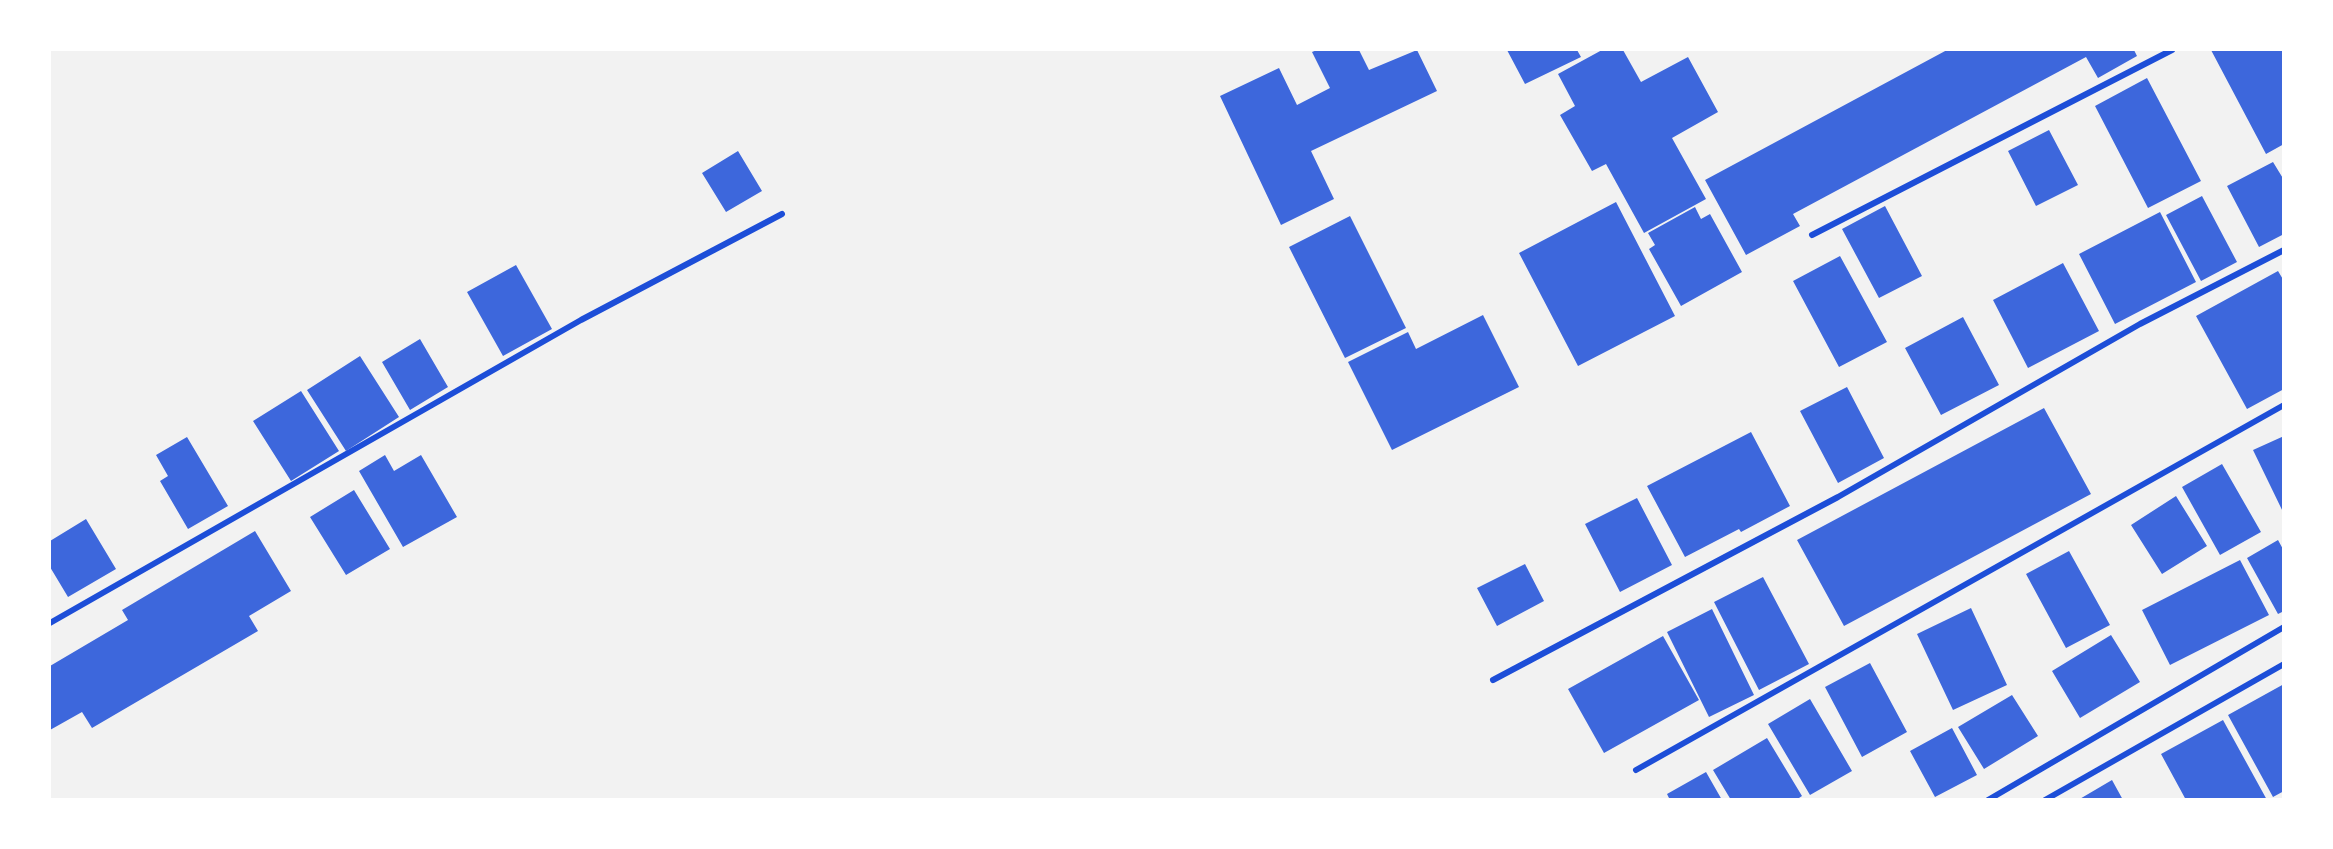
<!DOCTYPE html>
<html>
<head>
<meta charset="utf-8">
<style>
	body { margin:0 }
	#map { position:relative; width:2333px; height:849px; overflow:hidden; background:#f2f2f2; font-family:"DejaVu Sans",sans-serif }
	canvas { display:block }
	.frame { position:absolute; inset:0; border:51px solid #fff; pointer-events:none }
</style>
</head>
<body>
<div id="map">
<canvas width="2333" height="849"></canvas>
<div class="frame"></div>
</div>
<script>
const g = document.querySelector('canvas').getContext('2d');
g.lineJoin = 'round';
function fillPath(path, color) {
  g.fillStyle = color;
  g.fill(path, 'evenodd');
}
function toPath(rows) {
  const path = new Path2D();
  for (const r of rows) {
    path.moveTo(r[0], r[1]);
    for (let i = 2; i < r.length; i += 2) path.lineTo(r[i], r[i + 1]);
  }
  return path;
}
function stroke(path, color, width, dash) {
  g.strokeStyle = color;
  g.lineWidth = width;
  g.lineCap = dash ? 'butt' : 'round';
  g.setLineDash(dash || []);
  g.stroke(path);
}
fillPath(toPath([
	[1317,50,1359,50,1369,70,1417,50,1437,91,1311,151,1334,199,1281,225,1220,96,1279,68,1297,105,1330,88,1312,52],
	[1507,50,1577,50,1581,57,1525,84],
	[1602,50,1623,50,1641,82,1688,57,1718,112,1672,138,1706,199,1644,233,1606,164,1592,171,1560,115,1575,106,1558,74],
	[1947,50,2134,50,2137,56,2098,78,2086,57,1793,214,1800,226,1746,255,1705,180],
	[2211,50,2284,50,2284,144,2266,154],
	[2147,78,2201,181,2148,208,2095,106],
	[2049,130,2078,185,2036,206,2008,151],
	[738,151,762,191,726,212,702,173],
	[2273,162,2284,180,2284,234,2259,247,2227,186],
	[2202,196,2237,262,2201,281,2166,215],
	[1616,202,1675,316,1578,366,1519,253],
	[1885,206,1922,276,1879,298,1842,229],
	[1695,207,1701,219,1710,214,1742,272,1681,306,1649,249,1655,245,1648,233],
	[2160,212,2196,282,2115,324,2079,254],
	[1350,216,1406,328,1345,358,1289,247],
	[1840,256,1887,342,1839,367,1793,281],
	[2063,263,2099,331,2028,368,1993,300],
	[516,265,552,329,503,356,467,292],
	[2278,271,2284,281,2284,389,2247,409,2196,316],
	[1483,315,1519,387,1392,450,1348,362,1408,332,1416,349],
	[1963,317,1999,385,1941,415,1905,348],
	[420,339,448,387,410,410,382,362],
	[360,356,399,417,346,451,307,390],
	[1847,387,1884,458,1838,483,1800,411],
	[301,391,339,451,291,481,253,421],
	[2044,408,2091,494,1844,626,1797,540],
	[1751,432,1790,506,1741,532,1739,529,1685,557,1647,486],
	[2284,436,2284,514,2253,450],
	[187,437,228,506,188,529,160,481,168,476,156,455],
	[385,455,394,471,421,455,457,517,403,547,359,471],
	[2222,464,2261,532,2220,555,2182,487],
	[354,490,390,549,346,575,310,517],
	[2176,496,2207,546,2162,574,2131,525],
	[1637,498,1672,565,1620,592,1585,524],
	[86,519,116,569,68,597,50,567,50,541],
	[255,531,291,591,249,616,258,631,92,728,82,712,50,730,50,666,128,620,122,610],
	[2278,540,2284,551,2284,611,2278,614,2247,558],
	[2069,551,2110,625,2066,648,2026,574],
	[2240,560,2269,615,2170,665,2142,610],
	[1525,564,1544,601,1497,626,1477,588],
	[1763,577,1809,664,1759,690,1714,602],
	[1971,608,2007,685,1953,710,1917,634],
	[1712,609,1754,695,1709,717,1667,632],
	[2111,635,2140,682,2080,718,2052,671],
	[1663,636,1699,700,1604,753,1568,689],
	[1870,663,1907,732,1862,757,1825,687],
	[2284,684,2284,791,2273,797,2228,715],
	[2012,695,2038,736,1984,769,1958,727],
	[1810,699,1852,771,1810,795,1768,724],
	[2223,720,2267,800,2186,800,2161,754],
	[1952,728,1977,775,1935,797,1910,751],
	[1767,738,1802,796,1796,800,1731,800,1713,770],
	[1706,772,1722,800,1670,800,1667,794],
	[2112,780,2123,800,2078,800]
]), '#3d67dc');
stroke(toPath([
	[1812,235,2172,50],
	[50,623,581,320,782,214],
	[1493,680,1838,497,2140,324,2284,250],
	[1636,770,2284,405],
	[1988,800,2284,627],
	[2045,800,2284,664]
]), '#1d4ed8', 6);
</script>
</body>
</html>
